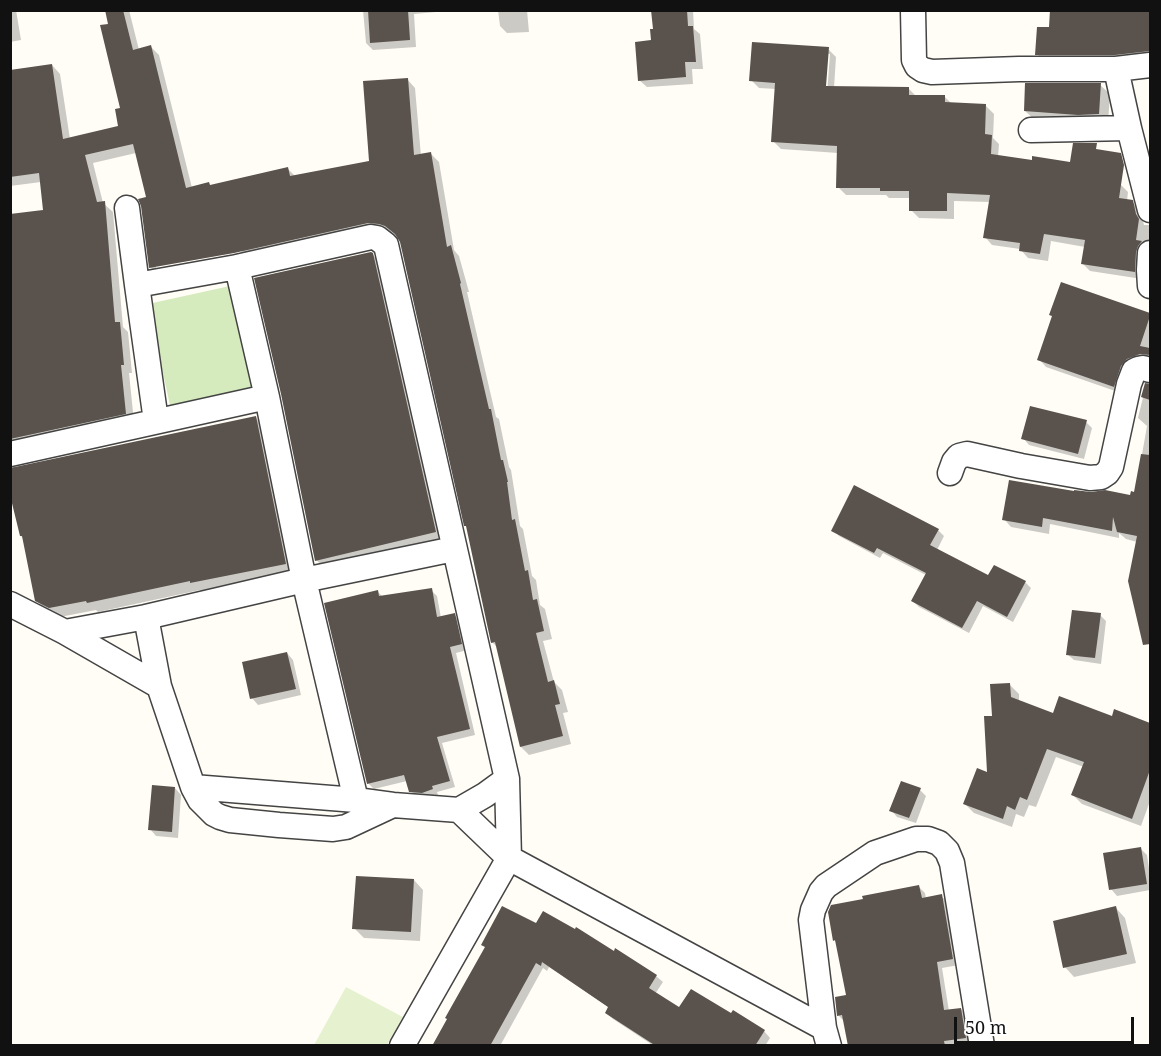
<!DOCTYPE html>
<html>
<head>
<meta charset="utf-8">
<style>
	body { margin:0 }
	#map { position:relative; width:1161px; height:1056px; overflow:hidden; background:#fffdf5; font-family:"Noto Serif",serif }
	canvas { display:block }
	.frame { position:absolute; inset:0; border:12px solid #111; pointer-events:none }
	.scale { position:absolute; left:954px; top:1017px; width:180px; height:27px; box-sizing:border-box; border:3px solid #111; border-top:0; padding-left:8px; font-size:18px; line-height:21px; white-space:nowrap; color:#111; -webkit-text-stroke:4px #fff; paint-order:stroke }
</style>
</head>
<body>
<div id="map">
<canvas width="1161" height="1056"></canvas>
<div class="frame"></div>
<div class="scale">50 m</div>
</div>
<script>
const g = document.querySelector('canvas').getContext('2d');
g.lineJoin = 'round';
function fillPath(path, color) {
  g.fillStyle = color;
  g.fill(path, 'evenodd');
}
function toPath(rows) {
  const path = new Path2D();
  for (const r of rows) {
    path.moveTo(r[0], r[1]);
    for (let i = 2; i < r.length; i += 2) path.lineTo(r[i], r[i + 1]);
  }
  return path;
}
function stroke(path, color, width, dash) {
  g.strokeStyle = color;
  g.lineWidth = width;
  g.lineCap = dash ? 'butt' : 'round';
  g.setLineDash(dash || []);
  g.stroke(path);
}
fillPath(toPath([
	[230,286,254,392,171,410,148,304]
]), '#d5ebbd');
fillPath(toPath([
	[346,987,403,1017,387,1045,314,1045]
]), '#e6f2cf');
fillPath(toPath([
	[10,10,16,10,21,40,10,42],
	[106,10,129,10,139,50,151,47,159,55,192,188,211,186,288,169,295,176,371,162,407,79,415,88,421,156,431,154,439,162,454,250,459,256,469,292,467,292,496,417,499,419,509,467,511,470,520,526,523,529,532,576,536,580,540,605,545,609,552,639,543,641,554,682,562,690,568,712,563,713,571,744,529,755,521,747,498,648,492,642,467,527,400,239,390,232,378,231,159,276,151,268,147,198,136,153,93,163,103,203,113,212,123,327,128,332,132,373,129,373,134,422,19,447,10,439,10,215,44,212,41,182,10,186,10,71,52,65,60,74,70,139,120,127,122,109,110,25],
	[241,250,242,253,156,269,156,266],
	[363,10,436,10,436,12,414,14,416,47,373,50,366,43],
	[498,10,527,10,529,32,507,33,500,26],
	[653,10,693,10,694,29,700,34,703,69,692,69,693,84,647,87,639,80,653,41,654,30],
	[1051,10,1150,10,1150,59,1045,62,1037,54,1050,29],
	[828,49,836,57,834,88,908,88,917,97,945,97,952,104,986,106,994,114,993,138,999,144,998,157,1120,184,1128,192,1127,201,1132,202,1140,210,1144,225,1150,225,1150,249,1142,279,1090,271,1082,263,1085,247,1051,241,1048,261,1028,258,1020,249,992,245,985,237,990,202,954,201,954,219,919,218,911,210,911,198,889,198,886,195,846,195,838,187,838,153,781,149,773,141,776,89,759,88,751,80],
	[827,54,830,54,827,94,824,94],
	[1100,85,1110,94,1108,123,1035,120,1025,111],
	[371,253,379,261,442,539,323,566,316,560],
	[1062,284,1150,315,1150,344,1148,349,1150,350,1150,361,1121,393,1046,367,1039,359,1054,317],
	[1146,385,1150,385,1150,629,1146,630,1137,542,1126,539,1119,533,1119,538,1050,524,1049,534,1011,527,1004,519,1075,493,1131,497,1135,494,1147,426,1138,418],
	[256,418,266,428,295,574,201,592,200,590,98,612,96,610,60,617,46,610,36,600,24,539,21,536],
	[1086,422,1092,428,1084,459,1029,445,1023,438],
	[833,530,938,530,944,536,937,550,989,577,1025,582,1031,588,1013,622,983,606,969,633,919,607,913,601,926,575,883,553,880,558,839,536],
	[431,590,437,596,441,618,454,615,460,621,467,650,456,653,475,735,442,743,455,787,437,792,438,795,428,798,417,797,411,791,407,781,374,789,368,783,377,591,383,597],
	[1100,615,1106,621,1101,664,1074,660,1067,654],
	[287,653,293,660,301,695,258,705,252,698],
	[1010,685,1019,694,1019,702,1054,715,1113,718,1115,711,1150,724,1150,801,1141,826,1082,804,1073,795,1084,767,1056,757,1036,807,1029,805,1024,817,1016,814,1012,827,974,813,965,804,989,774,994,717],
	[175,788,181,795,178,838,156,836,150,829],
	[920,790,926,796,916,823,897,817,891,810],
	[1141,849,1147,855,1150,875,1150,890,1117,896,1111,889],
	[414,880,423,890,420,941,364,938,354,928],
	[919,887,925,893,926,899,941,896,948,902,959,965,942,968,949,1011,961,1009,967,1015,972,1044,959,1046,849,1046,845,1022,838,1015,847,996,837,943,834,940],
	[1116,908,1125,918,1136,963,1074,977,1065,967],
	[536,925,614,953,656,976,663,982,655,994,680,1009,731,1015,764,1031,770,1038,765,1046,654,1046,613,1019,606,1013,610,1008,549,967,547,971,543,968,500,1046,433,1046]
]), '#0003');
fillPath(toPath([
	[105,10,123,10,133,50,151,45,186,188,209,182,210,185,288,167,290,176,369,161,363,81,408,78,414,155,431,152,447,247,451,245,461,283,460,284,489,409,491,409,501,460,503,460,508,482,507,482,512,520,515,519,525,571,528,570,533,600,537,599,544,631,536,633,548,682,554,680,560,704,555,705,563,736,520,747,495,642,491,643,466,526,464,526,400,242,395,234,385,226,379,224,368,223,234,253,149,268,141,206,138,199,146,197,133,144,85,155,97,202,105,201,115,322,120,322,124,365,121,365,126,414,10,439,10,214,43,210,39,173,10,177,10,70,52,64,63,139,118,126,115,109,120,108,100,25,108,24],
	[368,10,408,10,410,40,370,43],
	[651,10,687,10,688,26,693,26,696,62,685,62,686,77,638,81,635,42,651,40,650,29,653,29],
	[1050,10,1150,10,1150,51,1115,55,1035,55,1037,27,1049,27],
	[752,42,829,47,826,86,909,87,909,95,945,95,945,102,986,104,985,134,992,135,991,154,1032,160,1032,156,1070,162,1073,143,1097,143,1096,149,1121,153,1124,165,1119,198,1133,200,1136,214,1139,219,1136,240,1142,241,1138,246,1136,252,1135,272,1081,264,1085,240,1044,234,1040,254,1019,251,1020,243,983,238,990,195,947,193,947,211,909,211,909,191,880,191,880,188,836,188,837,146,771,142,775,83,749,81],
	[1025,83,1101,83,1099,114,1078,115,1024,111],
	[371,252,373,253,436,532,315,561,281,394,254,278],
	[1061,282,1150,313,1150,316,1140,346,1150,348,1150,355,1140,354,1127,359,1121,366,1114,387,1037,360,1052,316,1049,315],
	[1145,383,1150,384,1150,400,1141,397],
	[1030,406,1087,420,1078,454,1021,439],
	[256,416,286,564,190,583,190,581,87,603,86,601,49,608,35,601,22,536,20,536,10,495,10,468],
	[1141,454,1150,455,1150,644,1143,645,1128,581,1137,536,1117,532,1113,517,1112,531,1043,518,1042,527,1002,520,1009,480,1074,491,1074,490,1091,492,1105,490,1130,495,1131,491,1134,492],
	[854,485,939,529,930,545,988,575,994,565,1026,581,1007,617,977,601,962,628,911,601,926,573,877,548,874,553,831,531],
	[432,588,437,617,455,613,462,644,450,647,470,729,437,737,450,781,432,786,433,789,422,793,409,792,404,775,367,784,324,603,378,590,379,596],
	[1072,610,1101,613,1095,658,1066,655],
	[287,652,296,689,250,699,242,662],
	[1010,683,1011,697,1053,713,1059,696,1112,716,1114,709,1150,723,1150,770,1132,819,1071,795,1084,762,1047,749,1027,800,1020,797,1015,810,1007,806,1003,819,963,804,977,768,987,772,984,716,992,716,990,684],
	[901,781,921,788,909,818,889,811],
	[152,785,175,787,172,832,148,830],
	[1141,847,1147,884,1109,890,1103,853],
	[356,876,414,879,411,932,352,929],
	[919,885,922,898,942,894,953,959,937,962,944,1010,961,1008,966,1038,944,1041,945,1046,848,1046,842,1015,837,1016,835,997,846,995,835,940,833,941,828,912,831,905,863,899,862,896],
	[502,906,536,923,543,911,575,929,576,927,614,951,615,948,657,975,649,988,679,1007,691,989,731,1013,733,1010,765,1030,755,1046,656,1046,605,1013,608,1007,542,962,541,966,536,963,490,1046,432,1046,447,1019,445,1018,485,947,481,945],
	[1116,906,1127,954,1063,968,1053,921]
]), '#5a524d');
const minor = toPath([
	[913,10,914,60,917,66,923,70,932,72,1019,69,1116,69,1129,128,1150,210],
	[1116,69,1150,65],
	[1031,130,1129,128],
	[127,208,137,285],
	[1150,253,1149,270,1150,286],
	[237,267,371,237,377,238,386,245,507,779,485,795,459,810,393,805,356,800,193,787,159,686,146,617,304,580,454,549],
	[156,421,137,285,237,267,267,397,304,580,356,800],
	[10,454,267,397],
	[950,473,954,462,959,456,967,454,1021,466,1090,478,1101,477,1107,473,1111,467,1129,384,1134,371,1138,369,1143,368,1150,370],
	[10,604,65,632,159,686],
	[65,632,146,617],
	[193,787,200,800,214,814,220,817,230,820,279,825,333,829,346,827,393,805],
	[459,810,509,858,507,779],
	[824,1028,811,920,813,910,821,892,826,886,875,853,916,839,928,839,939,843,947,851,952,863,982,1046],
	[402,1046,509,858,824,1028,829,1046]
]);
stroke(minor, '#444', 27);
stroke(minor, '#fff', 24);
</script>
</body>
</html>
